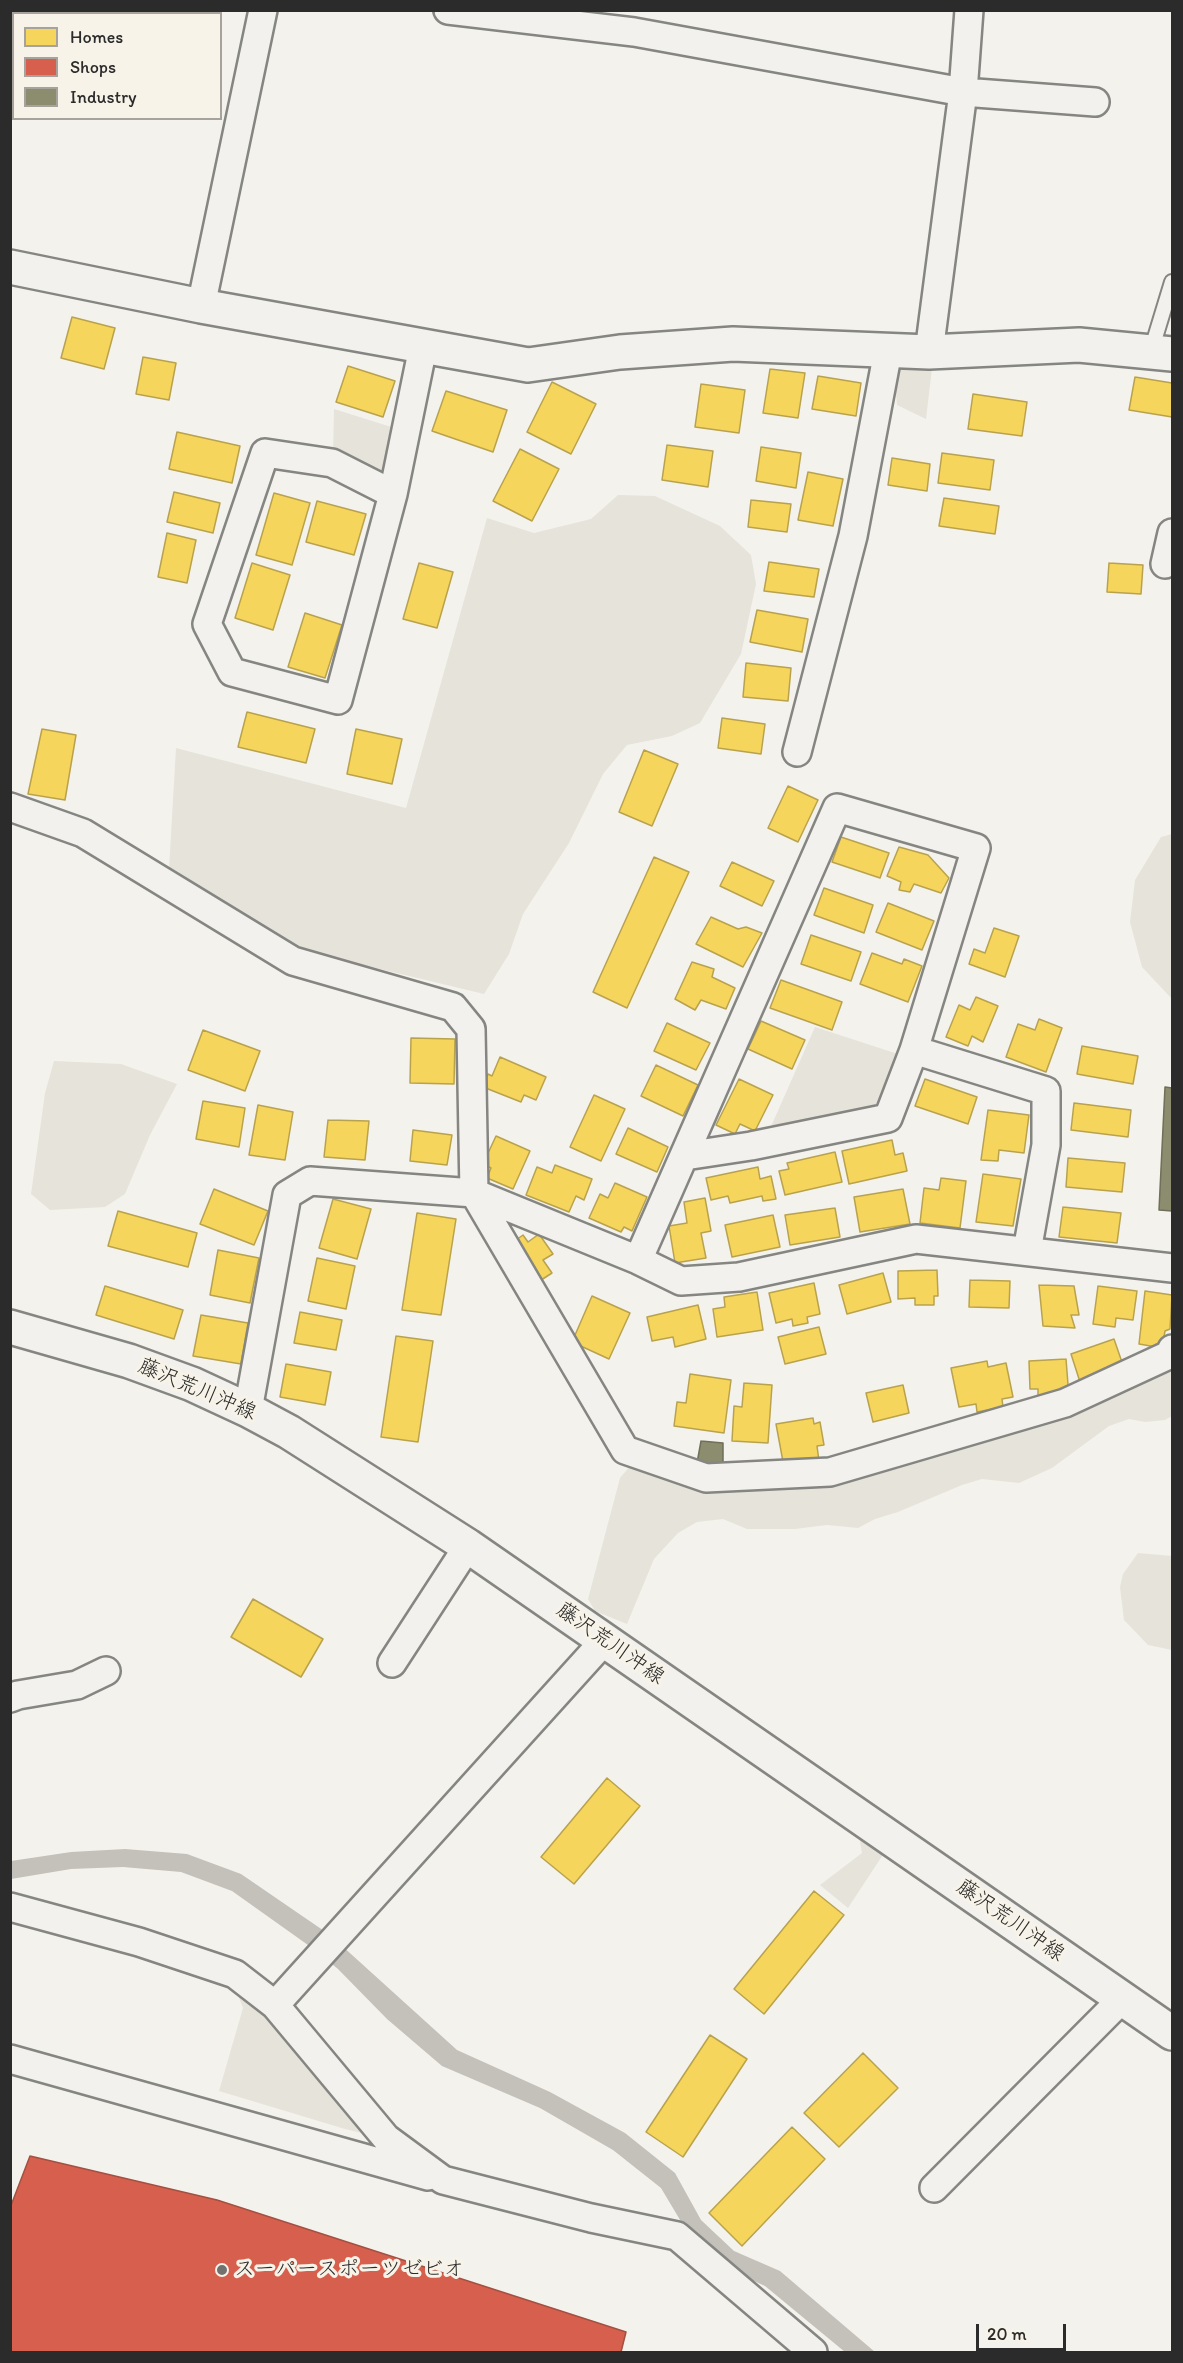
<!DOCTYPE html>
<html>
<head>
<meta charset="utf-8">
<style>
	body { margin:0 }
	#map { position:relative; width:1183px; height:2363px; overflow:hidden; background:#f4f2ec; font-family:Itim,sans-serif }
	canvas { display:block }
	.frame { position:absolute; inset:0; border:12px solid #2b2b2b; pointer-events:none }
	.legend { position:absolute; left:12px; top:12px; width:210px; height:108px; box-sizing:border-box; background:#f7f3e8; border:2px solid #a5a39c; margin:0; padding:8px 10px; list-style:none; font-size:18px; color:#2b2b2b }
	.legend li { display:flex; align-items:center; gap:12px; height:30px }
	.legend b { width:30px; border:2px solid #a5a39c }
	.scale { position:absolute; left:976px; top:2324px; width:90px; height:27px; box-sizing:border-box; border:3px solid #2b2b2b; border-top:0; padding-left:8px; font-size:18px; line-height:21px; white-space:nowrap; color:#2b2b2b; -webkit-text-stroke:4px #f7f3e8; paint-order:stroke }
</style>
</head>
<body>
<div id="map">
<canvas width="1183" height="2363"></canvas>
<div class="frame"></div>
<ul class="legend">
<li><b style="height:16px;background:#f6d55c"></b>Homes</li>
<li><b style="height:16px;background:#d6604d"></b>Shops</li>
<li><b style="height:16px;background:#8c8c6e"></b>Industry</li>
</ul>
<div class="scale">20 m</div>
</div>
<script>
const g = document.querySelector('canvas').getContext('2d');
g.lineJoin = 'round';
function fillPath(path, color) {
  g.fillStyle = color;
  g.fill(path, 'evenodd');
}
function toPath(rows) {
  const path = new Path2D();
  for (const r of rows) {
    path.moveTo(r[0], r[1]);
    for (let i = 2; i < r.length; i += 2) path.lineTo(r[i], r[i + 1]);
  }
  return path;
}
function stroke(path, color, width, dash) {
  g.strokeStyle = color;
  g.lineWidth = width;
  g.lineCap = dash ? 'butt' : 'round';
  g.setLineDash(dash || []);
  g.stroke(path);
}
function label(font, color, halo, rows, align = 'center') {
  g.font = font + ' Itim,"Klee One",sans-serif';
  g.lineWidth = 6;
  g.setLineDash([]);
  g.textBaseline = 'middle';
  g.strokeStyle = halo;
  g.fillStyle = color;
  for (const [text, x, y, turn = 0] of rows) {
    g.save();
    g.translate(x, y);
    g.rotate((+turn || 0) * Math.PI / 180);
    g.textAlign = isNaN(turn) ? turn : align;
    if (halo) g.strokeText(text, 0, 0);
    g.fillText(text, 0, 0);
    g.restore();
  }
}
fillPath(toPath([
	[893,357,933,360,926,419,897,405],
	[334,409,401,430,389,486,333,455],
	[618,495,655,496,720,526,751,555,756,584,741,654,700,723,672,736,627,745,603,774,569,843,523,914,509,954,484,994,297,949,169,869,176,748,406,808,487,518,534,533,591,519],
	[1172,834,1172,999,1142,967,1130,922,1135,880,1161,837],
	[815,1027,901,1055,880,1109,769,1131],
	[54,1061,121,1064,177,1084,150,1135,125,1194,105,1207,50,1210,31,1194,45,1093],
	[1172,1363,1172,1416,1165,1420,1145,1422,1129,1419,1109,1426,1052,1468,1019,1483,982,1479,962,1485,898,1512,875,1519,858,1528,827,1525,795,1529,747,1529,723,1519,697,1522,678,1533,654,1559,627,1624,595,1611,588,1599,620,1478,631,1465,740,1487],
	[1138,1553,1172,1556,1172,1650,1148,1645,1124,1620,1120,1587,1123,1574],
	[857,1825,890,1844,848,1908,820,1885,862,1853],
	[233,1982,270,2011,378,2137,345,2129,219,2091,243,2008]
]), '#e6e3da');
fillPath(toPath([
	[125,1849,187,1854,241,1874,330,1935,457,2050,550,2092,625,2133,675,2173,701,2220,734,2251,780,2271,875,2352,845,2352,765,2286,719,2265,689,2235,661,2188,613,2150,540,2108,442,2066,387,2019,338,1969,315,1950,232,1891,181,1872,123,1867,71,1869,11,1879,11,1861,71,1852]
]), '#c4c1ba');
const homes = toPath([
	[72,317,115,328,104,369,61,358,72,317],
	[143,357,176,363,169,400,136,394,143,357],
	[348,366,395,381,383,417,336,402,348,366],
	[770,369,805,373,798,418,763,413,770,369],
	[818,376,861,383,856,416,812,409,818,376],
	[1135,377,1172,383,1172,417,1129,410,1135,377],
	[552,382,596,404,571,454,527,432,552,382],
	[701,384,745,390,739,433,695,427,701,384],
	[446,391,507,410,493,452,432,431,446,391],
	[973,394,1027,402,1022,436,968,429,973,394],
	[177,432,240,446,232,483,169,469,177,432],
	[667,445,713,451,708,487,662,480,667,445],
	[761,447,801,453,796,488,756,481,761,447],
	[520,449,559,469,532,521,493,501,520,449],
	[942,453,994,460,990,490,938,483,942,453],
	[892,458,930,464,927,491,888,485,892,458],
	[808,472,843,479,833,526,798,520,808,472],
	[174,492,220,503,213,533,167,522,174,492],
	[274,493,310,503,292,565,256,555,274,493],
	[944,498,999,506,995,534,939,526,944,498],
	[751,500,791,504,787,532,748,527,751,500],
	[317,501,366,514,354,555,306,542,317,501],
	[167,533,196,540,187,583,158,577,167,533],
	[769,562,819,569,814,597,764,591,769,562],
	[252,563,290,575,273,630,235,618,252,563],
	[419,563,453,572,437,628,403,619,419,563],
	[1109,563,1143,565,1141,594,1107,592,1109,563],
	[757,610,808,619,802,652,750,642,757,610],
	[305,613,342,625,325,678,288,667,305,613],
	[746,663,791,668,788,701,743,697,746,663],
	[247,712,315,729,306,763,238,747,247,712],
	[722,718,765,724,761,754,718,748,722,718],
	[42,729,76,735,65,800,28,794,42,729],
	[356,729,402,739,392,784,347,774,356,729],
	[644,750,678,764,652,826,619,812,644,750],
	[788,786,818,800,798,842,768,828,788,786],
	[841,837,889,853,880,878,832,862,841,837],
	[899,847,928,855,949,878,941,893,914,884,910,892,899,890,901,882,887,876,899,847],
	[654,857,689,872,627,1008,593,992,654,857],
	[732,862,774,881,762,906,720,886,732,862],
	[824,888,873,905,864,933,814,915,824,888],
	[888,903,934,921,922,950,876,932,888,903],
	[711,917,738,929,746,927,762,933,743,967,696,944,711,917],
	[994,928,1019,936,1005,977,969,964,974,949,985,953,994,928],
	[811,935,861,952,851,981,801,964,811,935],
	[872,953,902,964,904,959,922,966,908,1002,860,984,872,953],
	[692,962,714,969,712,977,735,988,726,1009,701,1000,695,1010,675,999,692,962],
	[781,980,842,1002,832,1030,770,1008,781,980],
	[976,997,998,1006,983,1042,972,1036,968,1046,946,1037,959,1005,970,1010,976,997],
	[1039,1019,1062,1028,1046,1072,1006,1057,1018,1024,1035,1030,1039,1019],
	[761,1021,805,1040,792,1069,748,1049,761,1021],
	[667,1023,710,1043,696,1070,654,1051,667,1023],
	[203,1030,260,1051,245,1091,188,1070,203,1030],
	[411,1038,455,1039,454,1084,410,1083,411,1038],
	[1082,1046,1138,1056,1133,1084,1077,1074,1082,1046],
	[500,1057,546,1077,536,1100,524,1095,521,1102,483,1087,488,1074,492,1076,500,1057],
	[656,1065,698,1085,683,1116,641,1096,656,1065],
	[739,1079,773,1095,755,1131,740,1124,735,1134,716,1125,739,1079],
	[925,1079,977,1097,968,1124,915,1106,925,1079],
	[594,1095,625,1109,601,1161,570,1147,594,1095],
	[203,1101,245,1108,239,1147,196,1139,203,1101],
	[1074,1103,1131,1110,1128,1137,1071,1130,1074,1103],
	[258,1105,293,1112,285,1160,249,1155,258,1105],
	[988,1110,1029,1115,1024,1153,999,1150,998,1161,981,1160,988,1110],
	[328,1120,369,1121,365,1160,324,1157,328,1120],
	[628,1128,668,1147,657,1172,616,1154,628,1128],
	[413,1130,452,1135,447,1165,410,1161,413,1130],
	[496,1136,530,1151,513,1189,487,1178,491,1168,483,1164,496,1136],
	[892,1140,895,1155,903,1153,907,1171,849,1184,842,1151,892,1140],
	[835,1152,842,1182,785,1195,779,1171,789,1169,787,1163,835,1152],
	[1068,1158,1125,1163,1122,1192,1066,1187,1068,1158],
	[555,1165,592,1179,584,1200,576,1196,569,1212,526,1195,537,1167,552,1173,555,1165],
	[758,1167,760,1179,771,1176,776,1199,763,1201,762,1196,730,1203,728,1196,711,1200,706,1178,758,1167],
	[983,1174,1021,1179,1013,1226,976,1222,983,1174],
	[941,1178,966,1181,960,1228,920,1223,924,1188,939,1190,941,1178],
	[615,1183,647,1197,632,1231,624,1227,621,1232,589,1218,600,1194,608,1198,615,1183],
	[214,1189,268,1211,254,1245,200,1224,214,1189],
	[903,1189,910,1224,860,1232,854,1197,903,1189],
	[705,1198,711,1231,701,1233,706,1258,675,1263,669,1226,687,1223,684,1202,705,1198],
	[333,1199,371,1209,357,1259,319,1248,333,1199],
	[1063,1207,1121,1213,1117,1243,1059,1237,1063,1207],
	[835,1208,840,1237,790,1245,785,1215,835,1208],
	[118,1211,197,1233,188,1267,108,1246,118,1211],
	[417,1213,456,1219,441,1315,402,1310,417,1213],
	[773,1215,780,1247,732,1257,725,1225,773,1215],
	[539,1234,553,1254,543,1260,552,1273,535,1284,509,1245,523,1235,528,1242,539,1234],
	[218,1250,259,1258,250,1303,210,1295,218,1250],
	[317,1258,355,1266,346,1309,308,1301,317,1258],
	[937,1270,938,1296,934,1296,934,1305,915,1305,915,1298,898,1299,898,1271,937,1270],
	[883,1273,891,1302,847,1314,839,1285,883,1273],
	[970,1280,1010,1281,1009,1308,969,1307,970,1280],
	[814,1283,820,1314,807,1317,808,1323,793,1326,792,1319,776,1323,769,1293,814,1283],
	[1039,1285,1074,1286,1079,1315,1071,1315,1075,1328,1043,1326,1039,1285],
	[105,1286,183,1310,174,1339,96,1315,105,1286],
	[1098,1286,1137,1291,1133,1320,1116,1318,1115,1327,1093,1324,1098,1286],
	[1145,1291,1172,1295,1170,1329,1165,1331,1162,1348,1139,1344,1145,1291],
	[757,1292,763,1330,717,1337,713,1309,725,1307,724,1297,757,1292],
	[592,1296,630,1313,609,1359,572,1342,592,1296],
	[698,1305,706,1339,675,1347,673,1337,652,1341,647,1317,698,1305],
	[300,1312,342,1320,336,1350,294,1343,300,1312],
	[201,1315,248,1323,241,1364,193,1356,201,1315],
	[819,1327,826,1354,785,1364,778,1337,819,1327],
	[396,1336,433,1341,418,1442,381,1437,396,1336],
	[1114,1339,1124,1368,1080,1382,1071,1354,1114,1339],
	[1066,1359,1069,1397,1038,1398,1038,1389,1030,1389,1029,1361,1066,1359],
	[987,1361,988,1367,1006,1363,1013,1397,1002,1399,1003,1407,977,1412,976,1404,959,1407,951,1368,987,1361],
	[286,1364,331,1372,325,1405,280,1397,286,1364],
	[690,1374,731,1380,724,1433,674,1426,677,1402,686,1403,690,1374],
	[744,1383,772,1385,768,1443,732,1441,734,1406,742,1407,744,1383],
	[903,1385,909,1413,873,1422,866,1393,903,1385],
	[813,1418,814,1424,820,1422,824,1445,817,1446,819,1461,784,1467,776,1424,813,1418],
	[253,1599,323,1639,301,1677,231,1637,253,1599],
	[607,1778,640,1806,574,1884,541,1857,607,1778],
	[814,1891,844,1915,764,2014,734,1989,814,1891],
	[710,2035,747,2059,683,2157,646,2132,710,2035],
	[863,2053,898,2088,839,2147,804,2113,863,2053],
	[792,2127,825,2159,742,2246,709,2213,792,2127]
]);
fillPath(homes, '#f6d55c');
stroke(homes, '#b9a24d', 1.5);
const shops = toPath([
	[30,2156,217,2200,626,2332,621,2352,10,2352,10,2208,30,2156]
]);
fillPath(shops, '#d6604d');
stroke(shops, '#a35043', 1.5);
const industry = toPath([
	[1165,1087,1172,1088,1172,1211,1159,1210,1165,1087],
	[701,1441,723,1443,723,1465,697,1463,701,1441]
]);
fillPath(industry, '#8c8c6e');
stroke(industry, '#6f6f5a', 1.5);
const service = toPath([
	[1151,351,1172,282]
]);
const minor = toPath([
	[448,10,634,32,963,92,1095,102],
	[201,306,263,10],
	[929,352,963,92,969,10],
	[393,494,332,463,265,453,207,624,232,672,338,700,393,494,423,347],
	[1165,564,1172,533],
	[797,752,853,536,888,351],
	[10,807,83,833,293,961,453,1007,471,1029,474,1193,638,1260,681,1281,739,1277,916,1239,1172,1268],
	[685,1156,751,1146,888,1118,914,1050],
	[638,1260,837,808,976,848,914,1050,1046,1091,1046,1145,1027,1251],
	[248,1410,287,1195,310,1181,474,1193,625,1450,706,1478,830,1472,1065,1403,1171,1354,1172,1349],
	[392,1663,468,1546],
	[10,1698,18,1695,77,1685,106,1671],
	[10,1907,139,1942,235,1974,275,2005,386,2138,443,2180,591,2218,677,2236,813,2352],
	[275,2005,605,1640],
	[10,2059,428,2176],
	[934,2188,1123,1998]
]);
const tertiary = toPath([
	[10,267,201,306,528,365,620,352,733,344,929,352,1079,345,1172,354]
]);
const secondary = toPath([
	[10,1327,129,1361,192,1384,248,1410,289,1432,468,1546,1172,2033]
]);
stroke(service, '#858582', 18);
stroke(minor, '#858582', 32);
stroke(tertiary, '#858582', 38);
stroke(secondary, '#858582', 38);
stroke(service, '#f2f1ed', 14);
stroke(minor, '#f2f1ed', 27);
stroke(tertiary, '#f2f1ed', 33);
stroke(secondary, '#f2f1ed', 33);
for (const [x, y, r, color] of [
	[222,2270,6,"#71716f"]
]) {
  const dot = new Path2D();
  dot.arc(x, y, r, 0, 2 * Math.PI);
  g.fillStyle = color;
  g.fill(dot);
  stroke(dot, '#f7f3e8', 2);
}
label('21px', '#2b2b2b', '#f7f3e8', [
	["藤沢荒川沖線",197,1390,23],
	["藤沢荒川沖線",610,1644,35],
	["藤沢荒川沖線",1010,1921,35]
]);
label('21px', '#2b2b2b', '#f7f3e8', [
	["スーパースポーツゼビオ",234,2270]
], 'left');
</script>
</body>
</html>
